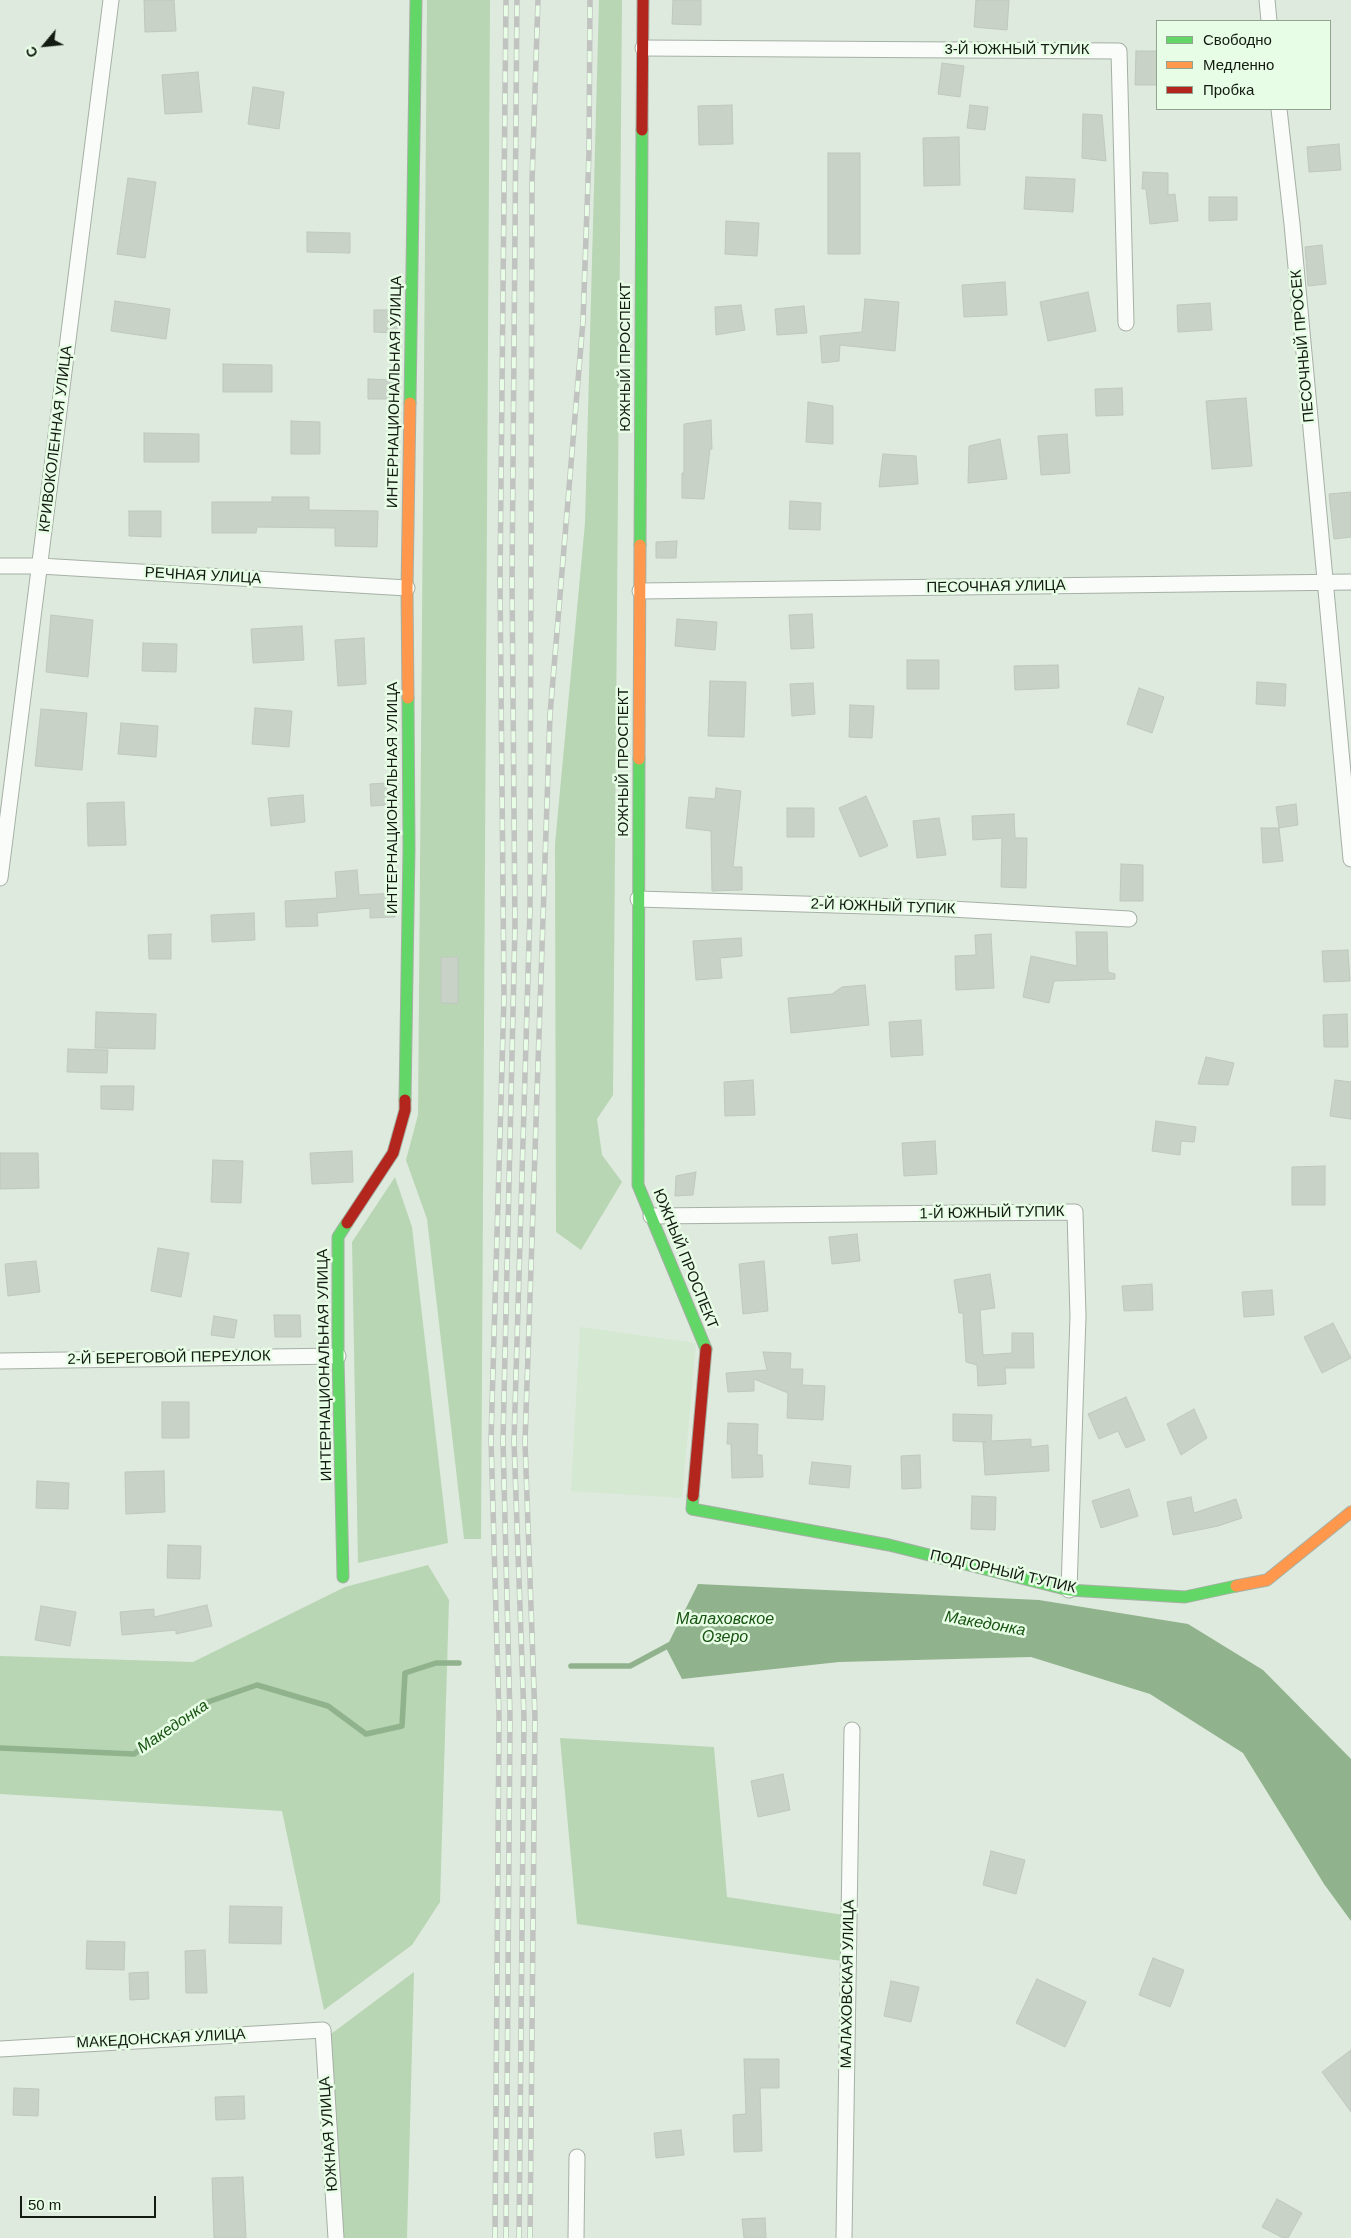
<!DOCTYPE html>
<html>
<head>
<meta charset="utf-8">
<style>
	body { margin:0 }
	#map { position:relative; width:1351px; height:2238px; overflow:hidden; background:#deeadd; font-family:Arial,sans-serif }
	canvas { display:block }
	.legend { position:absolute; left:1156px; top:20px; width:175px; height:90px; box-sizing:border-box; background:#e7fde5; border:1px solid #92a391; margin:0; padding:6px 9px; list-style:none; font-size:15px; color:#131b12 }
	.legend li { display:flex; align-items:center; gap:10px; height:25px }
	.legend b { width:25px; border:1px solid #92a391 }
	.north { position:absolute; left:20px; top:20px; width:50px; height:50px; -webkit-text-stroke:4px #e7fde5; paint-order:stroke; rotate:242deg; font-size:14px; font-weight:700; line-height:20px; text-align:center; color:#131b12 }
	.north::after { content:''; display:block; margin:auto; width:18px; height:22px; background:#131b12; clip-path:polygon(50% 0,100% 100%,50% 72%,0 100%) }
	.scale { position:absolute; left:20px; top:2196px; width:136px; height:22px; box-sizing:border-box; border:2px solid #131b12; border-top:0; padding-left:6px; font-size:15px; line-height:18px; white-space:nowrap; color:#131b12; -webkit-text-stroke:4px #e7fde5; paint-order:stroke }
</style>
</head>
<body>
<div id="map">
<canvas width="1351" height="2238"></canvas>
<ul class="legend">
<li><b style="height:6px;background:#63d668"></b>Свободно</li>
<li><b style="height:6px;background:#ff974d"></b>Медленно</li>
<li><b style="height:6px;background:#b3261e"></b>Пробка</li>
</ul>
<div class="north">С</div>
<div class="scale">50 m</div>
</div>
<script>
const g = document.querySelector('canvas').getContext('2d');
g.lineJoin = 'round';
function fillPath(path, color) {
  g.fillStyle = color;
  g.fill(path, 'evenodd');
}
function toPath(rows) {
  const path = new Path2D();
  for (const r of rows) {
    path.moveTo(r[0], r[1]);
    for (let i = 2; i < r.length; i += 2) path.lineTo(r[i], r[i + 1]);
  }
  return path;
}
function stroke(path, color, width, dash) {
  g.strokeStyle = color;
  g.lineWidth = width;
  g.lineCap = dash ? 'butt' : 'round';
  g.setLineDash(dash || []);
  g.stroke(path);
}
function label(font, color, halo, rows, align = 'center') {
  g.font = font + ' Arial,sans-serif';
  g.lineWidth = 5;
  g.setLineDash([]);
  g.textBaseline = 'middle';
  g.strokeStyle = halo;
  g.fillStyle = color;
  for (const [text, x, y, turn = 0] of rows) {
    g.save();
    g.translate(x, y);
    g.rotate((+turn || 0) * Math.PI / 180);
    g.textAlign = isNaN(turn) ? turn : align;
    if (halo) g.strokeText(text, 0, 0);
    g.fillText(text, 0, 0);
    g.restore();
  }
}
fillPath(toPath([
	[580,1327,696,1343,682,1498,571,1491]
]), '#d4e8d2');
fillPath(toPath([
	[427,0,490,0,481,1539,464,1539,427,1219,406,1160,418,1115],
	[599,0,622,0,613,1095,597,1119,602,1155,622,1182,581,1250,556,1232,555,844,585,523],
	[395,1177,412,1227,448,1543,358,1563,352,1242],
	[428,1565,449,1600,440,1902,412,1945,324,2010,282,1811,0,1794,0,1656,193,1662,345,1587],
	[560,1738,714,1747,727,1897,844,1915,842,1961,577,1924],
	[414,1972,407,2238,343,2238,331,2034]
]), '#b8d5b4');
fillPath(toPath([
	[698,1584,1039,1600,1188,1624,1263,1670,1351,1759,1351,1921,1324,1884,1243,1753,1150,1694,1031,1657,839,1662,682,1679,666,1648]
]), '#90b28c');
stroke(toPath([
	[571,1666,630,1666,671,1644],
	[0,1748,134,1754,202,1704,257,1685,328,1706,366,1734,402,1726,405,1673,436,1663,459,1663]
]), '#90b28c', 5.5);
const building = toPath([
	[144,0,174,0,176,31,145,32,144,0],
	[673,0,701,0,701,25,672,24,673,0],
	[976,0,1009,0,1007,30,974,27,976,0],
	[1136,51,1157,51,1157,85,1135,85,1136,51],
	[942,63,964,66,960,97,938,94,942,63],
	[198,72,202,112,165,114,162,75,198,72],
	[253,87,284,92,279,129,248,124,253,87],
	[732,105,733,144,699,145,698,106,732,105],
	[970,105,988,107,985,130,967,128,970,105],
	[1083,114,1102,115,1106,161,1082,158,1083,114],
	[959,137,960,185,924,186,923,138,959,137],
	[1339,144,1341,170,1309,172,1307,147,1339,144],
	[828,153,860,153,860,254,828,254,828,153],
	[1143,172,1168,173,1168,195,1175,194,1178,221,1150,224,1146,189,1142,189,1143,172],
	[1026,177,1075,179,1073,212,1024,209,1026,177],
	[128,178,156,182,145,258,117,254,128,178],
	[1209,197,1237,197,1237,220,1209,221,1209,197],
	[726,221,759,223,757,256,725,254,726,221],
	[307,232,350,233,350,253,307,252,307,232],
	[1322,245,1326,284,1308,286,1305,247,1322,245],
	[1005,282,1007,315,964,317,962,285,1005,282],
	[1088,292,1096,331,1048,341,1040,302,1088,292],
	[865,299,899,302,895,351,840,345,839,361,822,363,820,336,862,332,865,299],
	[115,301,170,309,166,339,111,331,115,301],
	[1210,303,1212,330,1178,332,1177,305,1210,303],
	[741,305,745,330,716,335,715,307,741,305],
	[804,306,807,333,777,335,775,309,804,306],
	[374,310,398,310,397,333,374,332,374,310],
	[223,364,272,365,272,392,223,392,223,364],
	[368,379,398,380,397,399,368,399,368,379],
	[1122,388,1123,415,1096,416,1095,389,1122,388],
	[1246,398,1252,466,1212,469,1206,401,1246,398],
	[808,402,833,406,833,444,806,442,808,402],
	[711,420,712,449,710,449,704,499,682,498,682,473,684,473,684,424,711,420],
	[291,421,320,422,320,454,291,454,291,421],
	[144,433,199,434,199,462,144,462,144,433],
	[1067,434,1070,473,1041,475,1038,436,1067,434],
	[1000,439,1007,479,968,483,969,446,1000,439],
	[883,454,916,456,918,484,879,487,883,454],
	[1351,492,1351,537,1334,539,1329,494,1351,492],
	[272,497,309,497,309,510,378,511,377,547,335,546,335,528,257,527,256,533,212,533,212,502,272,502,272,497],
	[790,501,821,503,820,530,789,529,790,501],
	[129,511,161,511,161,537,129,536,129,511],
	[677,541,676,558,656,558,656,542,677,541],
	[812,614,814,648,791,649,789,615,812,614],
	[51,615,93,620,88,677,46,672,51,615],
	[677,619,717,622,715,650,675,646,677,619],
	[302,626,304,660,253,663,251,629,302,626],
	[364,638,366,684,338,686,335,640,364,638],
	[143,643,177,644,176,672,142,671,143,643],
	[907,660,939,660,939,689,907,689,907,660],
	[1058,665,1059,688,1015,690,1014,666,1058,665],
	[710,681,746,682,744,737,708,736,710,681],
	[1257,682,1286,684,1285,706,1256,704,1257,682],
	[813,683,815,714,792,716,790,684,813,683],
	[1139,688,1164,697,1152,733,1127,724,1139,688],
	[850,705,874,706,872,738,849,737,850,705],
	[255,708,292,711,289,747,252,744,255,708],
	[41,709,87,713,82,770,35,766,41,709],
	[121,723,158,726,156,757,118,754,121,723],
	[386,783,387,805,371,806,370,784,386,783],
	[716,788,741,791,733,867,742,867,742,890,712,891,711,831,686,828,689,797,715,799,716,788],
	[303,795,305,822,271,826,268,798,303,795],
	[866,796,888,846,860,857,839,808,866,796],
	[124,802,126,845,88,846,87,803,124,802],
	[1296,804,1298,825,1279,828,1276,807,1296,804],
	[787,808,814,808,814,837,787,837,787,808],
	[1014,814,1015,838,1027,838,1026,888,1001,887,1002,838,973,840,972,816,1014,814],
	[939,818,946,855,917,858,913,821,939,818],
	[1261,828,1279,828,1283,861,1263,863,1261,828],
	[1121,864,1143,865,1143,901,1120,901,1121,864],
	[357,870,359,895,396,893,395,917,370,918,370,908,317,913,318,926,286,927,285,901,337,898,335,872,357,870],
	[254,913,255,940,212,942,211,915,254,913],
	[1076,932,1107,932,1108,972,1115,974,1115,979,1054,981,1049,1003,1023,997,1031,956,1077,966,1076,932],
	[171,934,171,959,149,959,148,935,171,934],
	[991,934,994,988,956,990,955,956,976,955,975,935,991,934],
	[741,938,742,956,720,958,722,978,696,980,693,941,741,938],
	[1348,950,1350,981,1324,982,1322,951,1348,950],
	[441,957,458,957,458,1003,441,1003,441,957],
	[865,985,869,1025,791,1033,788,998,832,994,842,987,865,985],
	[96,1012,156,1014,155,1049,95,1048,96,1012],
	[1347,1014,1348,1047,1324,1047,1323,1015,1347,1014],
	[921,1020,923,1055,891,1057,889,1022,921,1020],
	[68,1049,108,1050,107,1073,67,1072,68,1049],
	[1206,1057,1234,1063,1228,1085,1198,1084,1206,1057],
	[753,1080,755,1115,725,1116,724,1082,753,1080],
	[1335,1080,1351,1082,1351,1119,1330,1116,1335,1080],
	[101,1086,134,1086,133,1110,101,1109,101,1086],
	[1156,1121,1196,1127,1194,1142,1181,1141,1180,1155,1152,1151,1156,1121],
	[935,1141,937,1174,904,1176,902,1143,935,1141],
	[352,1151,353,1182,312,1184,310,1153,352,1151],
	[0,1153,38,1153,39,1188,0,1189,0,1153],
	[213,1160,243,1161,241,1203,211,1202,213,1160],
	[1325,1166,1325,1205,1292,1205,1292,1167,1325,1166],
	[696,1172,693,1195,675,1196,676,1176,696,1172],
	[857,1234,860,1261,832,1264,829,1237,857,1234],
	[158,1248,189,1253,181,1297,151,1291,158,1248],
	[36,1261,40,1292,8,1296,5,1264,36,1261],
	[764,1261,768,1311,743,1314,739,1264,764,1261],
	[990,1274,995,1308,980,1310,983,1355,1012,1353,1012,1333,1033,1333,1034,1368,1005,1368,1006,1384,978,1386,977,1365,966,1362,963,1313,959,1313,954,1280,990,1274],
	[1152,1284,1153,1310,1124,1311,1122,1286,1152,1284],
	[1272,1290,1274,1315,1244,1317,1242,1292,1272,1290],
	[274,1315,300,1315,301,1337,275,1337,274,1315],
	[214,1316,237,1320,234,1338,211,1335,214,1316],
	[1333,1323,1351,1358,1322,1373,1304,1337,1333,1323],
	[763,1352,791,1353,790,1369,803,1369,802,1385,825,1386,823,1420,787,1418,788,1393,754,1379,754,1391,728,1392,726,1373,767,1370,763,1352],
	[1126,1397,1145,1440,1126,1448,1118,1431,1099,1439,1088,1414,1126,1397],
	[162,1402,189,1402,189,1438,162,1438,162,1402],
	[1194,1409,1207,1438,1181,1455,1167,1424,1194,1409],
	[953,1414,992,1415,991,1441,1031,1439,1031,1447,1048,1445,1049,1471,985,1475,983,1442,986,1442,953,1441,953,1414],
	[728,1423,758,1424,757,1455,762,1455,763,1477,732,1478,731,1444,727,1444,728,1423],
	[920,1455,921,1488,902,1489,901,1456,920,1455],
	[812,1462,851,1466,849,1488,809,1484,812,1462],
	[164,1471,165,1512,126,1514,125,1472,164,1471],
	[37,1481,69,1483,68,1509,36,1508,37,1481],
	[1129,1489,1138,1516,1101,1528,1092,1501,1129,1489],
	[972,1496,996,1497,995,1530,971,1529,972,1496],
	[1191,1497,1194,1513,1236,1499,1242,1518,1218,1526,1173,1535,1167,1502,1191,1497],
	[168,1545,201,1546,200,1579,167,1578,168,1545],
	[207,1605,212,1626,176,1634,176,1630,122,1635,120,1612,154,1609,154,1617,207,1605],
	[41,1606,76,1612,70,1646,35,1640,41,1606],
	[783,1774,790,1810,758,1817,751,1781,783,1774],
	[991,1851,1025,1860,1016,1894,983,1885,991,1851],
	[230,1906,282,1907,281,1944,229,1943,230,1906],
	[87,1941,125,1942,124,1970,86,1969,87,1941],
	[205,1950,207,1993,186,1993,185,1951,205,1950],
	[1153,1958,1184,1970,1170,2007,1139,1995,1153,1958],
	[148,1972,149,1999,130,2000,129,1973,148,1972],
	[1037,1979,1086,2002,1065,2047,1016,2023,1037,1979],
	[891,1981,919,1987,911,2022,884,2016,891,1981],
	[1351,2050,1351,2112,1322,2072,1351,2050],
	[744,2059,779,2059,779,2088,760,2088,762,2151,734,2152,733,2115,746,2114,744,2059],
	[14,2088,39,2089,38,2116,13,2115,14,2088],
	[244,2096,245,2119,216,2120,215,2097,244,2096],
	[681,2130,684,2155,656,2158,654,2133,681,2130],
	[243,2177,246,2238,214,2238,212,2178,243,2177],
	[1277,2199,1302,2213,1288,2238,1283,2238,1262,2227,1277,2199],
	[765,2218,766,2238,744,2238,742,2219,765,2218]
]);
fillPath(building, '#c8d2c7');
stroke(building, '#bfc8be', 1);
const street = toPath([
	[1267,0,1269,21],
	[643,48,1119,51,1126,323],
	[1279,109,1292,224,1351,859],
	[0,566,40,566,407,588],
	[640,591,1351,582],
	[0,878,111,0],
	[638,899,933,908,1129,919],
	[651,1216,1075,1212,1078,1316,1069,1590],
	[0,1361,338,1356],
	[0,2049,323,2030,336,2238],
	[576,2238,577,2157],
	[844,2238,852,1730]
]);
const fast = toPath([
	[410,403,416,0],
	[640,545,642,130],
	[639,759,638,1185,706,1349],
	[405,1100,409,848,408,698],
	[693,1496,692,1509,889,1545,1069,1590,1185,1597,1236,1586],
	[343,1577,338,1356,338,1237,347,1223]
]);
const slow = toPath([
	[408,698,407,588,410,403],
	[639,759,640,545],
	[1236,1586,1267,1580,1351,1512]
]);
const jam = toPath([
	[642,130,643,0],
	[347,1223,393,1153,405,1110,405,1100],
	[693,1496,706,1349]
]);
stroke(street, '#a6b0a5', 17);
stroke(fast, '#a6b0a5', 13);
stroke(slow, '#a6b0a5', 13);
stroke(jam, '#a6b0a5', 13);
stroke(street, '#fafcfa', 15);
stroke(fast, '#63d668', 11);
stroke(slow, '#ff974d', 11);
stroke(jam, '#b3261e', 11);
const rail = toPath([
	[495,2238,499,1716,491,1439,504,997,500,581,506,0],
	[506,2238,510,1717,503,1441,515,926,512,581,517,0],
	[519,2238,524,1718,514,1441,530,909,532,182,538,0],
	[530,2238,535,1717,525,1442,550,715,583,321,589,153,590,0]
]);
stroke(rail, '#c0c3c0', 5.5);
stroke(rail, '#e7fde5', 4, [11]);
label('15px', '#131b12', '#e7fde5', [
	["3-Й ЮЖНЫЙ ТУПИК",1017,50],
	["ПЕСОЧНЫЙ ПРОСЕК",1303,346,-95],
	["ЮЖНЫЙ ПРОСПЕКТ",626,357,-90],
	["ИНТЕРНАЦИОНАЛЬНАЯ УЛИЦА",395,392,-89],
	["КРИВОКОЛЕННАЯ УЛИЦА",56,439,-83],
	["РЕЧНАЯ УЛИЦА",203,576,3],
	["ПЕСОЧНАЯ УЛИЦА",996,587,-1],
	["ЮЖНЫЙ ПРОСПЕКТ",624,762,-90],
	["ИНТЕРНАЦИОНАЛЬНАЯ УЛИЦА",393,798,-90],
	["2-Й ЮЖНЫЙ ТУПИК",883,907,2],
	["1-Й ЮЖНЫЙ ТУПИК",992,1213,-1],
	["ЮЖНЫЙ ПРОСПЕКТ",685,1259,68],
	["2-Й БЕРЕГОВОЙ ПЕРЕУЛОК",169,1358,-1],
	["ИНТЕРНАЦИОНАЛЬНАЯ УЛИЦА",325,1365,-91],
	["ПОДГОРНЫЙ ТУПИК",1003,1572,13],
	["МАЛАХОВСКАЯ УЛИЦА",848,1984,-89],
	["МАКЕДОНСКАЯ УЛИЦА",161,2039,-3],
	["ЮЖНАЯ УЛИЦА",329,2134,-94]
]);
label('italic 16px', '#175311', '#e7fde5', [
	["Малаховское",725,1620],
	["Озеро",725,1638],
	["Македонка",985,1624,10],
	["Македонка",173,1727,-34]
]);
</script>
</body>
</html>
